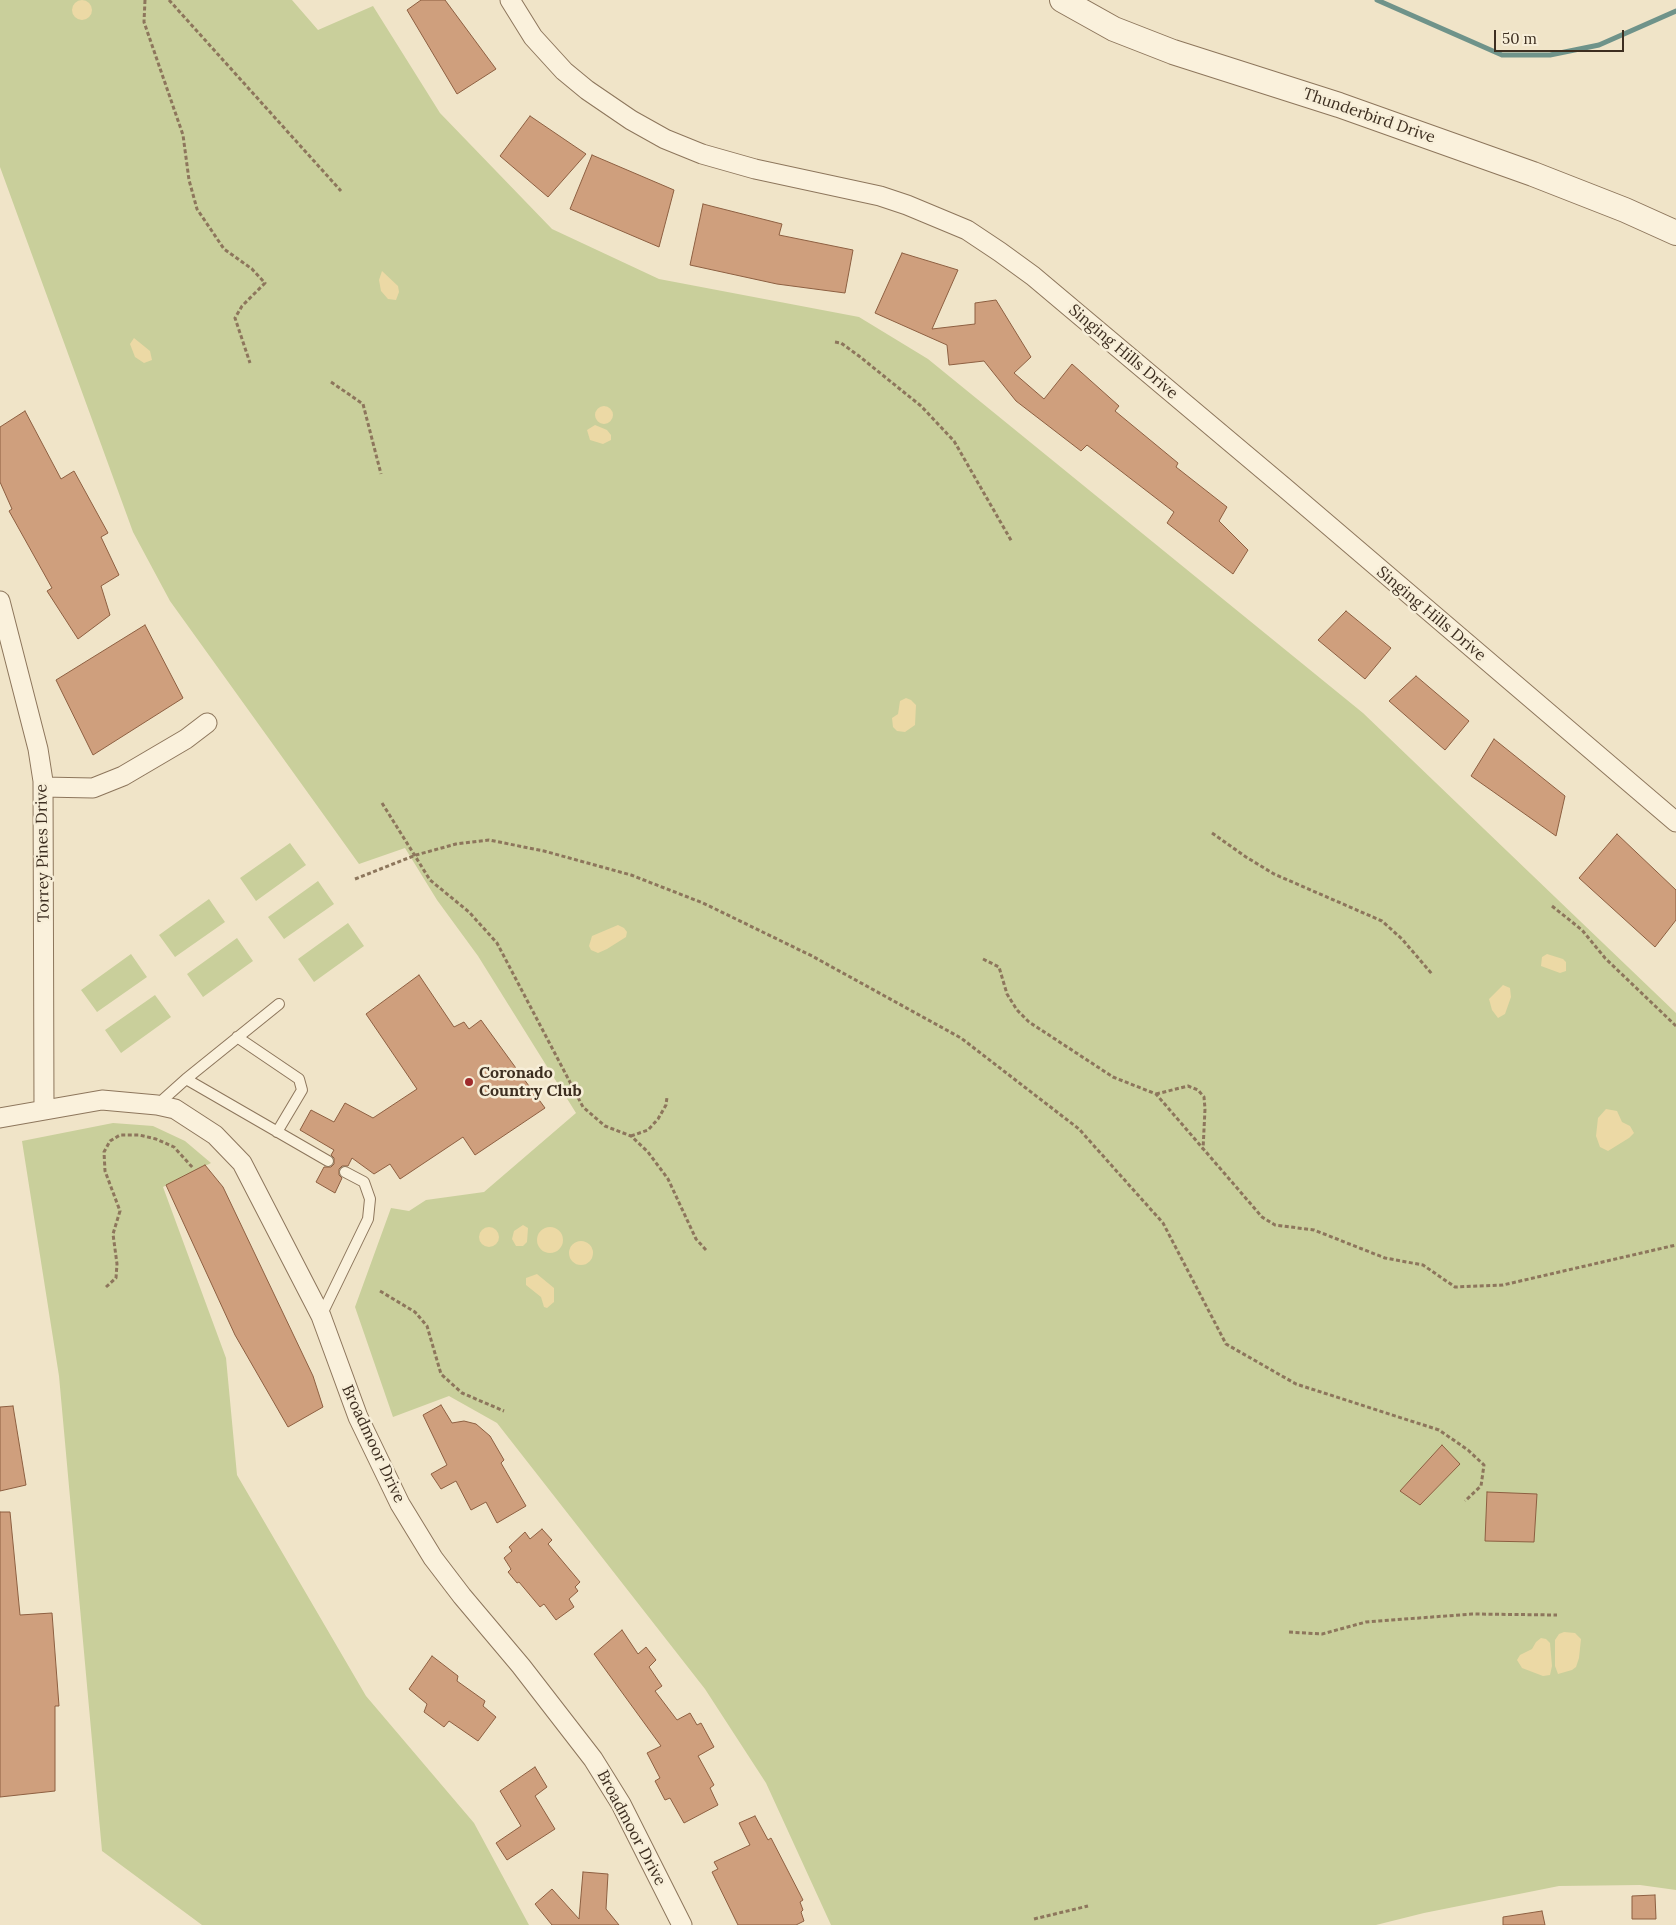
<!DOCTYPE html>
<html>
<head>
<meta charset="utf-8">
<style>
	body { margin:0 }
	#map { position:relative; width:1676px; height:1925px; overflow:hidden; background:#f0e4c8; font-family:Lora,serif }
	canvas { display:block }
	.scale { position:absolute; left:1494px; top:30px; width:130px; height:22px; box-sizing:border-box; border:2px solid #3d2e20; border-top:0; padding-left:6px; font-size:15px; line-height:18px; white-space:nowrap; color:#3d2e20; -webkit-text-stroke:4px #f7eed8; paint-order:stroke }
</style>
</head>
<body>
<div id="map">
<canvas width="1676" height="1925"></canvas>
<div class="scale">50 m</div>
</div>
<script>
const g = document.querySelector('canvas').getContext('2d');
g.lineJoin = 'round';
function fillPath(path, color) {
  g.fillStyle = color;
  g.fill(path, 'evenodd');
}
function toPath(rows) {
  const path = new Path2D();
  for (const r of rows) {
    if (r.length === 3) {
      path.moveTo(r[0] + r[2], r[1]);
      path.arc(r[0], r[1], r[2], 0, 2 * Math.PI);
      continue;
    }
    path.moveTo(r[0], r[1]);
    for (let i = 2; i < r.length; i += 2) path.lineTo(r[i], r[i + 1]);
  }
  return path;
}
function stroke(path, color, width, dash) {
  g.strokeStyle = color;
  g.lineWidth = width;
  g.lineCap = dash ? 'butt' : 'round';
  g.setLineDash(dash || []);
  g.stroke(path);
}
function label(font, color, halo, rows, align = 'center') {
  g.font = font + ' Lora,serif';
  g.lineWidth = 5;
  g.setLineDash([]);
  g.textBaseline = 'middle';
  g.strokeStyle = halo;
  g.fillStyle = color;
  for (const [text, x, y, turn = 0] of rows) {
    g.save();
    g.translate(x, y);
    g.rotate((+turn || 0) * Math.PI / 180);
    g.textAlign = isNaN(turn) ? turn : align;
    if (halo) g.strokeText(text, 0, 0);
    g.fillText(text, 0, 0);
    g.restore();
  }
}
fillPath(toPath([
	[0,0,292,0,318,30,373,6,440,113,552,229,659,279,859,317,928,359,1363,713,1676,1013,1676,1890,1640,1885,1559,1886,1424,1913,1376,1925,831,1925,766,1783,705,1689,497,1423,449,1396,393,1417,355,1307,391,1208,409,1211,426,1200,484,1192,576,1113,478,956,437,900,405,848,359,864,170,601,133,532,0,167],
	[290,843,306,865,256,901,240,878],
	[318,881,334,904,284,939,268,917],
	[209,899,225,922,175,957,159,935],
	[348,923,364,946,314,982,298,959],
	[237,938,253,961,203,997,187,974],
	[131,954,147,977,97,1012,81,990],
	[155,995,171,1017,121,1053,105,1030],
	[113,1123,153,1126,185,1141,211,1163,163,1187,226,1358,237,1475,366,1696,474,1823,529,1925,202,1925,102,1851,59,1376,22,1141]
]), '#c9cf9b');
fillPath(toPath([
	[82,10,10],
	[382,271,398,286,399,292,396,300,388,299,381,291,379,280],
	[134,338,150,351,152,360,144,363,135,357,130,344],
	[604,415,9],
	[595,425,607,430,611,435,611,440,603,444,590,440,587,430],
	[906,698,911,700,916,705,915,725,905,732,897,731,893,727,892,718,898,714,900,701],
	[618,925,624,928,627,932,626,937,607,949,598,953,591,950,589,946,592,936],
	[1547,954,1563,959,1566,962,1566,971,1560,973,1541,966,1542,957],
	[1503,985,1510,988,1511,997,1505,1014,1498,1018,1492,1010,1489,999],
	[1606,1109,1617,1111,1622,1122,1630,1126,1634,1133,1629,1138,1608,1151,1600,1147,1596,1136,1598,1118],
	[523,1225,528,1228,527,1242,523,1246,516,1246,512,1239,514,1231],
	[489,1237,10],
	[550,1240,13],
	[581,1253,12],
	[537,1274,554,1288,554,1302,547,1308,544,1307,541,1297,526,1285,526,1278],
	[1564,1632,1575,1633,1581,1639,1579,1658,1576,1667,1572,1670,1558,1674,1555,1666,1555,1640,1559,1634],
	[1541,1638,1546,1639,1550,1643,1552,1666,1550,1675,1543,1676,1522,1668,1517,1660,1520,1655,1532,1649,1536,1642]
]), '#ecd9a5');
stroke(toPath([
	[1377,0,1502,55,1550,55,1599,45,1676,11]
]), '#6f938a', 5);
const building = toPath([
	[421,0,445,0,496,69,457,94,407,10,421,0],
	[530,116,586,154,548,197,500,156,530,116],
	[592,155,674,190,659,247,570,209,592,155],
	[703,204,782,224,779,235,853,250,845,293,777,284,690,265,703,204],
	[902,253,958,270,932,329,975,324,975,303,996,300,1031,357,1014,373,1044,399,1072,364,1119,406,1115,411,1178,463,1176,467,1227,507,1219,521,1248,550,1233,574,1167,523,1174,512,1087,445,1081,451,1016,401,984,361,949,365,947,345,875,313,902,253],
	[25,411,61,479,74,471,108,533,101,537,119,575,101,586,110,615,78,639,47,591,52,588,9,511,12,509,0,482,0,427,25,411],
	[1346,611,1391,648,1365,679,1318,640,1346,611],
	[145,625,183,698,93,755,56,680,145,625],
	[1416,676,1469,721,1445,750,1389,701,1416,676],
	[1494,739,1565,796,1556,836,1471,776,1494,739],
	[1617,834,1676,890,1676,920,1655,947,1579,878,1617,834],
	[419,975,454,1027,464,1022,469,1029,481,1020,545,1108,475,1155,463,1137,400,1179,390,1164,374,1174,352,1158,348,1166,342,1166,339,1169,339,1175,342,1178,335,1193,316,1182,324,1167,331,1167,334,1164,334,1158,331,1155,334,1150,300,1130,311,1110,334,1122,345,1103,373,1118,417,1089,366,1014,419,975],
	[205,1165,223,1187,313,1376,323,1407,288,1427,235,1335,166,1185,205,1165],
	[441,1405,452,1423,464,1421,476,1424,490,1436,504,1460,501,1463,526,1506,497,1523,486,1502,471,1510,456,1481,441,1489,431,1474,447,1465,423,1415,441,1405],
	[13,1406,26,1485,0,1491,0,1407,13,1406],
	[1442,1445,1460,1464,1420,1505,1400,1491,1442,1445],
	[1487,1492,1537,1494,1534,1542,1485,1541,1487,1492],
	[0,1512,10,1512,20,1615,52,1613,59,1706,55,1706,55,1791,0,1797,0,1512],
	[542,1529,552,1540,548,1544,580,1582,575,1587,578,1591,569,1599,574,1607,556,1620,544,1604,540,1607,519,1582,517,1583,508,1572,511,1569,504,1558,512,1551,509,1547,525,1532,530,1539,542,1529],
	[622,1630,638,1654,646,1647,656,1660,649,1667,662,1686,655,1691,677,1720,690,1713,697,1725,701,1723,714,1747,698,1756,714,1785,710,1788,718,1805,684,1823,670,1798,665,1800,655,1781,660,1778,647,1753,661,1746,594,1654,622,1630],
	[432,1656,458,1676,457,1681,485,1701,483,1706,496,1717,478,1741,449,1721,444,1727,424,1712,427,1704,409,1689,432,1656],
	[535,1767,547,1787,535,1796,555,1829,507,1860,496,1843,521,1826,500,1791,535,1767],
	[755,1816,768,1840,771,1838,803,1900,800,1902,803,1910,801,1912,804,1921,796,1925,738,1925,712,1872,718,1869,714,1862,750,1845,739,1823,755,1816],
	[583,1872,608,1874,606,1909,619,1925,552,1925,535,1904,552,1889,579,1919,583,1872],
	[1655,1895,1656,1919,1632,1919,1632,1896,1655,1895],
	[1542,1911,1545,1925,1503,1925,1503,1917,1542,1911]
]);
fillPath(building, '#cf9f7d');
stroke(building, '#8d5f41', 1);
const service = toPath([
	[237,1037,299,1079,302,1090,277,1132],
	[186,1079,279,1004],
	[157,1105,186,1079,328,1161],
	[321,1316,368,1219,370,1199,364,1182,345,1172]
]);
const minor = toPath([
	[510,0,533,37,564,71,587,90,631,120,665,139,702,154,755,169,880,196,907,205,967,230,1000,252,1033,276,1285,488,1676,822],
	[0,601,38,749,43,781,44,1110],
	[43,787,93,788,123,776,186,739,207,723],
	[0,1118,102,1100,157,1105,175,1109,215,1135,242,1163,321,1316,358,1417,400,1504,433,1558,462,1596,521,1666,593,1759,621,1804,682,1925]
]);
const tertiary = toPath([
	[1062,0,1114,29,1173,52,1339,105,1533,174,1625,210,1676,233]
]);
stroke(service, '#8d765c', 12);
stroke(minor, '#8d765c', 21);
stroke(tertiary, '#8d765c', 26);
stroke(toPath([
	[145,0,144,22,183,135,189,180,197,209,224,249,252,269,265,283,242,306,235,318,250,363],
	[169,0,341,191],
	[835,342,841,343,859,356,921,406,954,441,1012,542],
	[331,382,363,404,381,474],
	[382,803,430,880,469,912,497,943,583,1107,605,1126,631,1136,648,1152,668,1179,696,1239,707,1251],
	[1212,833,1246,857,1274,874,1382,921,1402,939,1432,974],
	[355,879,416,855,456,844,489,840,544,851,631,875,703,903,812,956,961,1038,1079,1129,1163,1223,1226,1344,1296,1384,1439,1430,1468,1450,1484,1465,1481,1486,1465,1501],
	[1552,906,1582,930,1605,958,1676,1026],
	[983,959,999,967,1007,994,1017,1010,1029,1022,1113,1077,1156,1094,1262,1217,1275,1225,1314,1230,1385,1258,1423,1265,1455,1287,1503,1285,1676,1245],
	[1156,1094,1188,1086,1198,1090,1204,1097,1205,1109,1203,1150],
	[631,1136,648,1130,658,1119,666,1105,667,1097],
	[106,1287,116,1278,117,1264,113,1234,120,1211,105,1171,104,1152,110,1141,120,1135,139,1135,156,1139,174,1147,193,1168],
	[380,1291,415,1312,427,1326,441,1374,462,1393,504,1411],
	[1289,1632,1322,1634,1366,1622,1472,1614,1557,1615],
	[1034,1919,1088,1906]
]), '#8d765c', 3, [4, 2.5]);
stroke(service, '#faf1dc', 10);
stroke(minor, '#faf1dc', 19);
stroke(tertiary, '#faf1dc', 24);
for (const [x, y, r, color] of [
	[469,1082,5,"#9e2a2b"]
]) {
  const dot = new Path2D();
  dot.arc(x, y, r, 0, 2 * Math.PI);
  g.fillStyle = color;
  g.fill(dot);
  stroke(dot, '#f7eed8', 2);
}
label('16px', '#3d2e20', '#f7eed8', [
	["Thunderbird Drive",1369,116,19],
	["Singing Hills Drive",1123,352,40],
	["Singing Hills Drive",1431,614,40],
	["Torrey Pines Drive",43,853,-91],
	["Broadmoor Drive",373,1444,65],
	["Broadmoor Drive",631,1828,62]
]);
label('bold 16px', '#3d2e20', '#f7eed8', [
	["Coronado",479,1073],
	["Country Club",479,1091]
], 'left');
</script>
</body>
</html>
